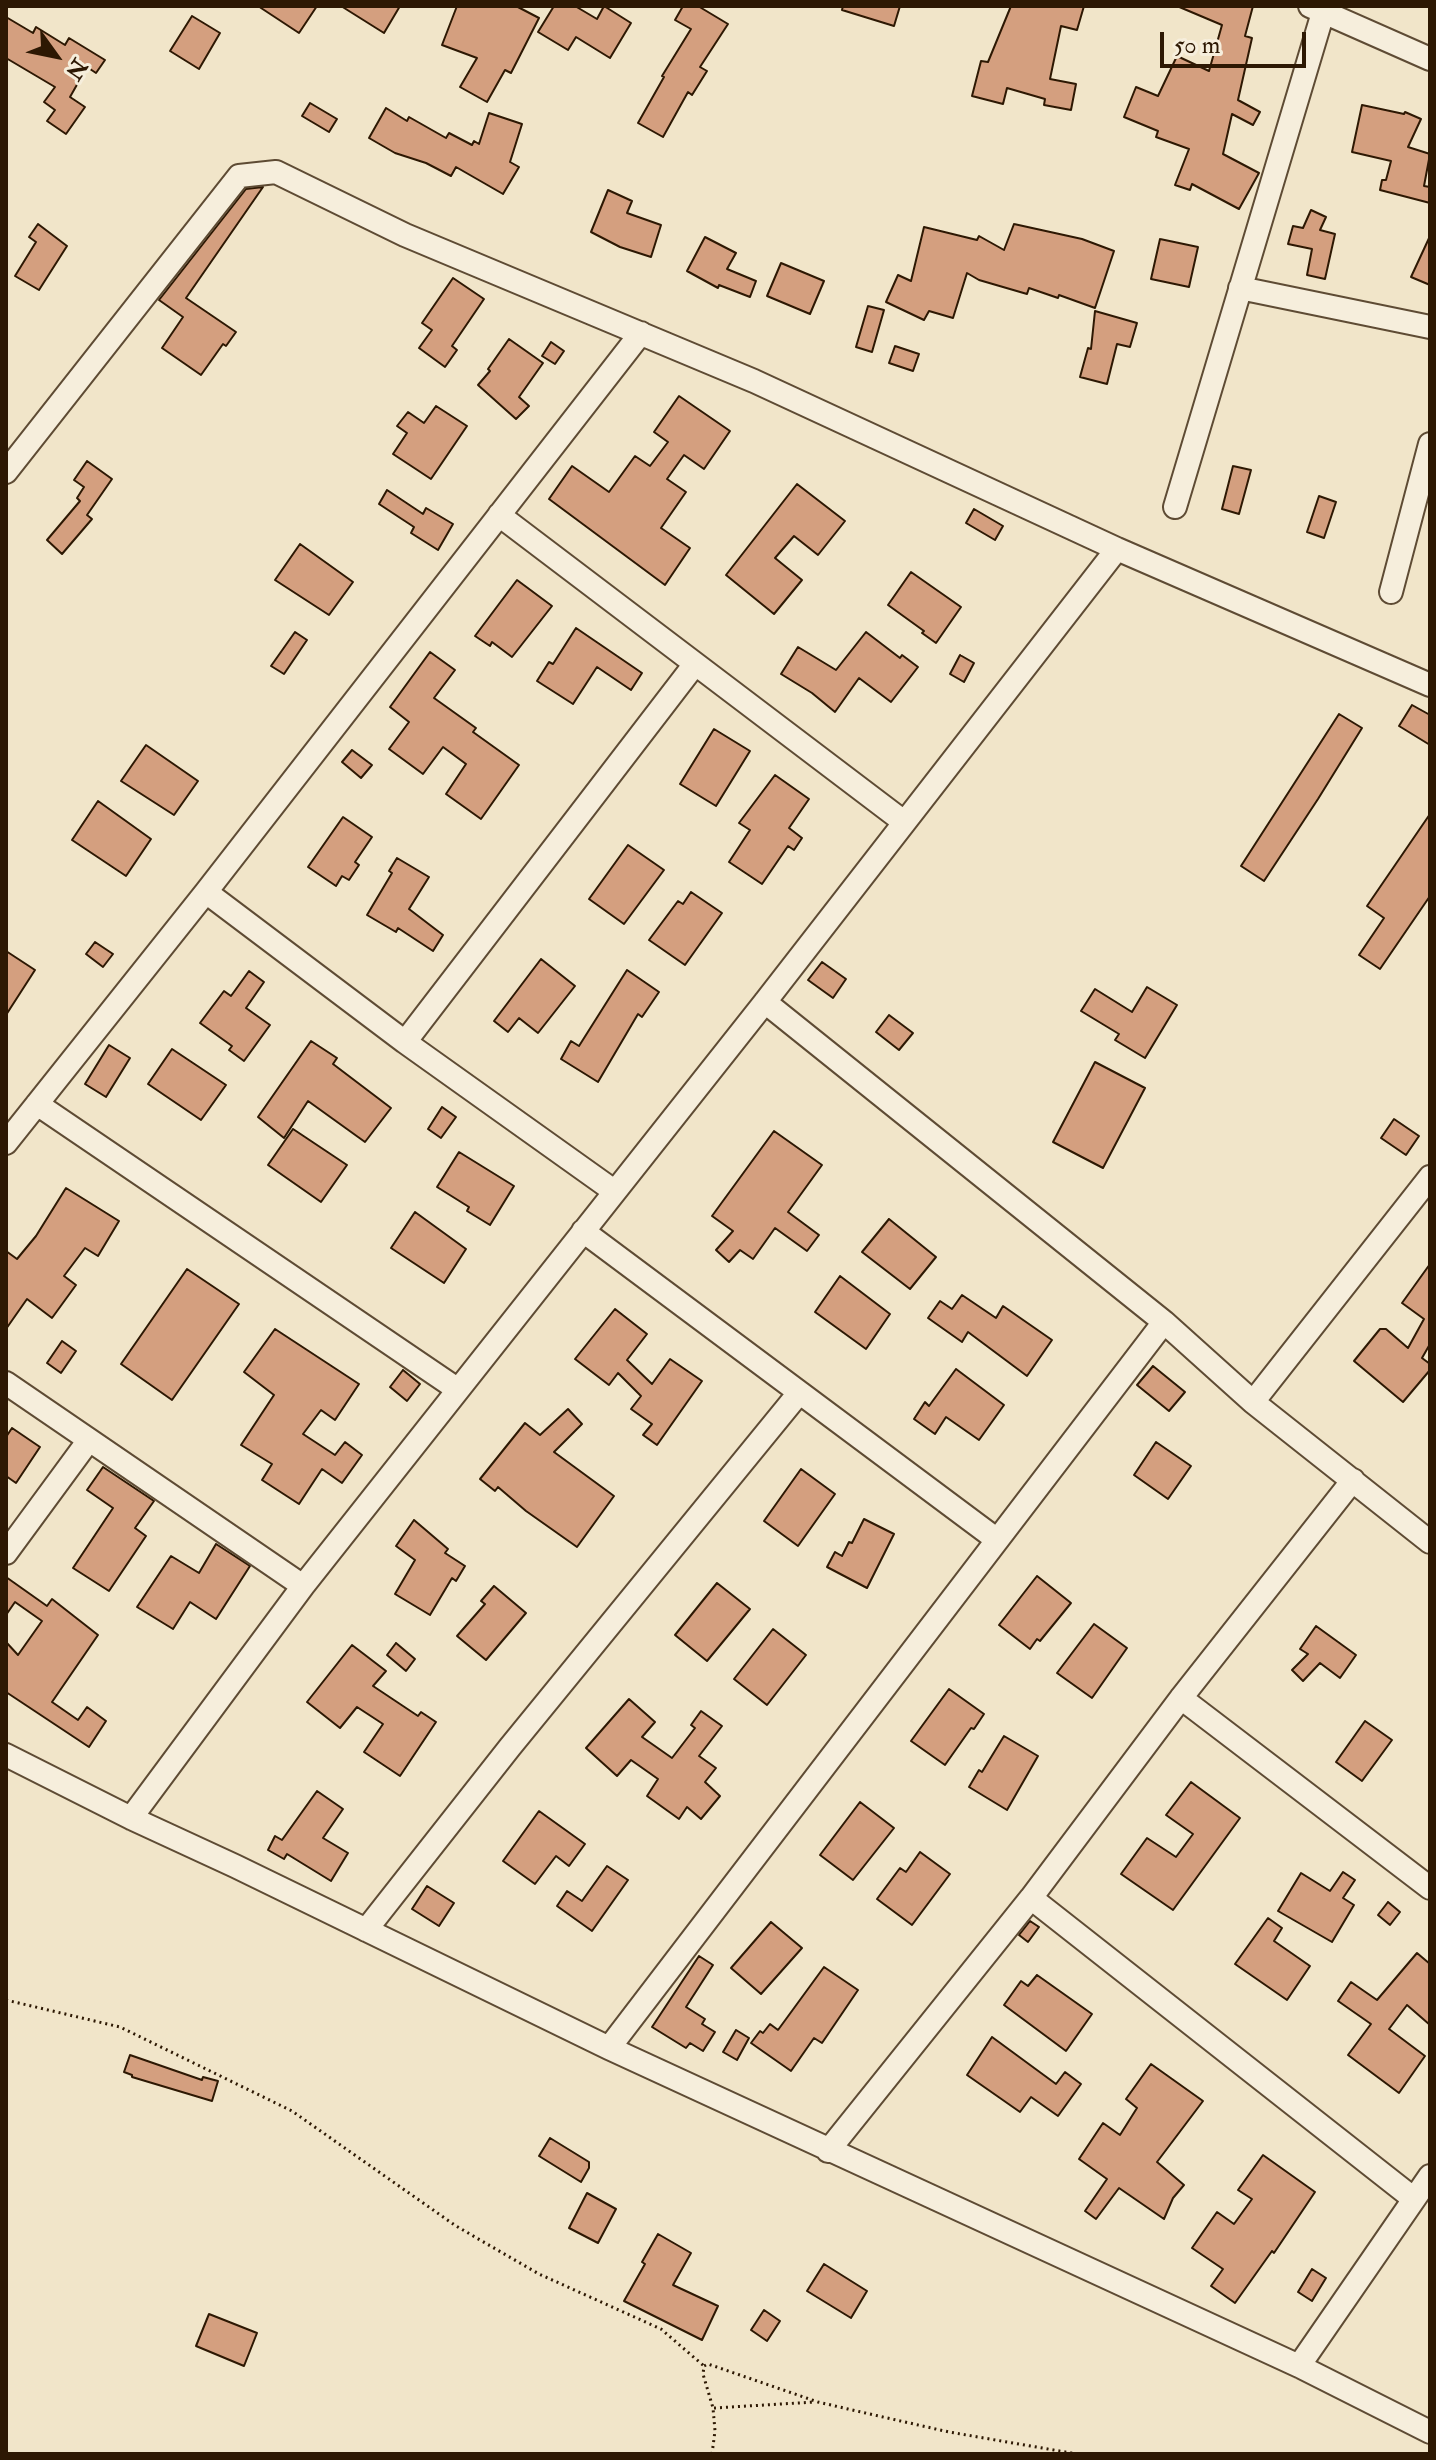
<!DOCTYPE html>
<html>
<head>
<meta charset="utf-8">
<style>
	body { margin:0 }
	#map { position:relative; width:1436px; height:2460px; overflow:hidden; background:#f1e5c9; font-family:"IM FELL Double Pica",serif }
	canvas { display:block }
	.frame { position:absolute; inset:0; border:8px solid #2d1803; pointer-events:none }
	.north { position:absolute; left:16px; top:16px; width:80px; height:80px; -webkit-text-stroke:6px #f6eedc; paint-order:stroke; rotate:123deg; font-size:22px; font-weight:700; line-height:32px; text-align:center; color:#2d1803 }
	.north::after { content:''; display:block; margin:auto; width:28px; height:36px; background:#2d1803; clip-path:polygon(50% 0,100% 100%,50% 72%,0 100%) }
	.scale { position:absolute; left:1160px; top:32px; width:146px; height:36px; box-sizing:border-box; border:4px solid #2d1803; border-top:0; padding-left:10px; font-size:24px; line-height:28px; white-space:nowrap; color:#2d1803; -webkit-text-stroke:6px #f6eedc; paint-order:stroke }
</style>
</head>
<body>
<div id="map">
<canvas width="1436" height="2460"></canvas>
<div class="frame"></div>
<div class="north">N</div>
<div class="scale">50 m</div>
</div>
<script>
const g = document.querySelector('canvas').getContext('2d');
g.lineJoin = 'round';
function fillPath(path, color) {
  g.fillStyle = color;
  g.fill(path, 'evenodd');
}
function toPath(rows) {
  const path = new Path2D();
  for (const r of rows) {
    path.moveTo(r[0], r[1]);
    for (let i = 2; i < r.length; i += 2) path.lineTo(r[i], r[i + 1]);
  }
  return path;
}
function stroke(path, color, width, dash) {
  g.strokeStyle = color;
  g.lineWidth = width;
  g.lineCap = dash ? 'butt' : 'round';
  g.setLineDash(dash || []);
  g.stroke(path);
}
const building = toPath([
	[258,6,317,6,299,33,258,6],
	[341,6,400,6,384,33,341,6],
	[457,6,516,6,539,18,511,73,505,70,487,102,460,87,477,58,442,45,457,6],
	[554,6,575,6,597,19,604,6,631,23,610,58,576,37,568,50,538,32,554,6],
	[683,6,698,6,728,24,700,67,707,71,692,95,688,92,663,137,638,123,664,77,662,76,691,29,675,20,683,6],
	[843,6,900,6,894,26,842,10,843,6],
	[1011,6,1084,6,1077,30,1061,26,1050,79,1076,84,1071,110,1044,105,1045,99,1007,88,1003,104,972,96,981,61,988,62,1011,6],
	[1177,6,1253,6,1245,36,1252,38,1238,100,1260,112,1253,125,1232,114,1223,154,1259,173,1239,209,1192,184,1190,190,1175,185,1189,149,1156,137,1158,131,1124,117,1136,87,1158,96,1177,56,1209,71,1222,25,1177,6],
	[192,16,220,33,199,69,170,51,192,16],
	[6,17,33,33,36,27,65,45,69,38,105,60,96,73,87,67,70,97,85,107,66,134,47,121,55,110,44,102,55,87,6,58,6,17],
	[310,103,337,119,329,132,302,116,310,103],
	[1362,105,1404,114,1405,112,1421,119,1408,147,1430,154,1424,186,1430,187,1430,203,1380,190,1382,180,1386,180,1391,161,1352,152,1362,105],
	[386,108,407,121,409,117,446,138,449,133,472,145,474,141,479,144,489,113,522,124,510,162,519,167,503,194,456,167,451,176,426,163,395,153,369,138,386,108],
	[263,187,186,298,236,332,226,346,223,344,201,375,162,348,183,317,159,300,246,189,263,187],
	[608,190,632,201,627,213,661,225,651,257,620,247,591,232,608,190],
	[1311,210,1326,217,1320,230,1335,234,1325,279,1307,275,1312,249,1288,244,1293,226,1303,228,1311,210],
	[38,224,67,246,39,290,15,276,36,242,29,237,38,224],
	[1014,224,1082,239,1114,251,1095,308,1059,295,1058,298,1029,288,1027,294,979,280,967,273,953,318,929,311,924,320,886,302,898,275,911,281,924,227,977,240,979,236,1004,250,1014,224],
	[1430,236,1430,285,1411,277,1430,236],
	[705,237,736,253,727,269,756,281,750,297,719,285,718,288,687,271,705,237],
	[1160,239,1198,247,1189,287,1151,279,1160,239],
	[781,263,824,281,810,314,767,296,781,263],
	[453,278,484,299,452,346,457,350,445,367,419,348,432,330,422,323,453,278],
	[868,306,884,310,872,352,856,347,868,306],
	[1095,311,1137,323,1130,347,1117,344,1107,384,1080,377,1088,348,1091,349,1095,311],
	[509,339,543,363,519,397,529,406,516,419,478,385,490,371,488,369,509,339],
	[551,342,564,351,555,364,542,356,551,342],
	[895,346,919,354,913,371,889,363,895,346],
	[679,396,730,431,704,469,684,455,667,479,686,492,661,528,690,548,665,585,549,499,572,466,609,492,635,456,650,466,668,442,654,432,679,396],
	[436,406,467,426,431,479,393,454,407,433,397,426,408,412,424,423,436,406],
	[87,461,112,479,87,515,92,519,62,554,47,540,80,501,77,498,84,487,74,480,87,461],
	[1233,466,1251,470,1239,514,1222,509,1233,466],
	[797,484,845,521,818,555,794,536,775,558,802,580,774,614,726,575,797,484],
	[387,490,423,514,426,508,453,524,438,550,411,533,414,527,379,504,387,490],
	[1319,496,1336,502,1324,538,1307,532,1319,496],
	[974,509,1003,526,995,540,966,523,974,509],
	[300,544,353,582,329,615,275,580,300,544],
	[911,572,961,607,936,643,922,633,924,631,888,605,911,572],
	[517,580,552,606,512,657,492,642,490,646,475,636,517,580],
	[576,628,642,673,631,690,597,667,573,704,537,681,549,662,553,664,576,628],
	[295,632,307,640,284,674,271,666,295,632],
	[866,632,900,658,902,655,918,667,891,702,859,678,835,712,812,693,781,674,798,647,836,670,866,632],
	[430,652,455,670,434,698,476,728,473,732,519,765,481,819,446,794,466,764,443,747,423,774,389,749,409,722,390,707,430,652],
	[960,655,974,663,964,682,950,674,960,655],
	[1412,705,1430,715,1430,745,1399,726,1412,705],
	[1339,714,1362,728,1318,799,1264,881,1241,866,1339,714],
	[714,729,750,751,716,806,680,784,714,729],
	[146,745,198,781,174,815,121,781,146,745],
	[352,750,372,765,361,778,342,762,352,750],
	[775,775,809,799,789,828,802,838,794,850,788,846,762,884,729,862,750,830,739,823,775,775],
	[98,801,151,839,126,876,72,840,98,801],
	[1430,814,1430,896,1380,969,1359,955,1384,918,1367,906,1430,814],
	[343,817,372,837,355,862,359,865,349,880,342,876,336,886,308,867,343,817],
	[628,845,664,870,624,924,589,899,628,845],
	[397,858,429,877,409,909,443,935,433,951,398,928,396,932,367,915,392,873,389,871,397,858],
	[691,892,722,913,685,965,649,940,678,901,683,904,691,892],
	[95,942,113,954,103,967,86,954,95,942],
	[6,951,35,970,6,1015,6,951],
	[541,959,575,986,538,1033,519,1018,508,1032,494,1021,541,959],
	[822,962,846,979,833,998,808,980,822,962],
	[627,970,659,992,642,1017,638,1014,598,1082,561,1059,571,1041,579,1046,627,970],
	[249,971,264,982,246,1008,270,1025,244,1061,229,1050,232,1046,200,1023,224,991,231,996,249,971],
	[1147,987,1177,1005,1145,1058,1115,1040,1119,1034,1081,1011,1095,989,1132,1012,1147,987],
	[889,1015,913,1033,899,1050,876,1032,889,1015],
	[311,1041,337,1058,333,1064,391,1108,365,1142,308,1101,284,1138,258,1117,311,1041],
	[109,1045,130,1058,106,1097,85,1084,109,1045],
	[172,1049,226,1085,201,1120,148,1084,172,1049],
	[1095,1062,1145,1088,1103,1168,1053,1142,1095,1062],
	[442,1107,456,1117,441,1138,428,1129,442,1107],
	[1394,1119,1419,1136,1406,1155,1381,1138,1394,1119],
	[293,1129,347,1165,321,1202,268,1165,293,1129],
	[774,1131,822,1165,788,1212,819,1235,807,1251,775,1228,753,1259,740,1250,729,1262,716,1250,733,1231,712,1216,774,1131],
	[459,1152,514,1186,490,1225,467,1211,469,1207,437,1187,459,1152],
	[66,1188,119,1221,98,1256,85,1248,64,1276,76,1285,52,1318,27,1299,6,1329,6,1251,17,1259,36,1236,66,1188],
	[415,1212,466,1249,444,1283,391,1248,415,1212],
	[889,1219,936,1257,910,1289,862,1252,889,1219],
	[1430,1264,1430,1344,1422,1358,1430,1364,1430,1370,1403,1402,1354,1361,1380,1329,1386,1329,1408,1348,1424,1319,1402,1303,1430,1264],
	[187,1269,239,1304,172,1400,121,1364,187,1269],
	[840,1276,890,1314,866,1349,815,1312,840,1276],
	[962,1295,996,1318,1003,1306,1052,1340,1027,1376,968,1332,962,1342,928,1318,940,1301,952,1309,962,1295],
	[615,1309,647,1334,627,1360,652,1384,670,1359,702,1381,657,1445,643,1435,652,1424,631,1409,641,1396,618,1373,609,1385,575,1359,615,1309],
	[275,1329,359,1384,335,1420,321,1410,303,1434,335,1455,345,1442,362,1455,342,1483,322,1469,299,1504,262,1480,272,1464,241,1445,274,1395,244,1372,275,1329],
	[62,1341,76,1351,61,1373,47,1363,62,1341],
	[1153,1366,1185,1392,1169,1411,1137,1385,1153,1366],
	[956,1369,1004,1405,979,1440,946,1417,935,1434,914,1419,925,1402,929,1406,956,1369],
	[403,1370,420,1384,407,1401,390,1387,403,1370],
	[568,1409,582,1424,554,1452,614,1496,577,1547,526,1511,498,1487,495,1491,480,1479,525,1423,540,1435,568,1409],
	[12,1428,40,1447,16,1483,6,1476,6,1437,12,1428],
	[1156,1442,1191,1466,1168,1499,1134,1475,1156,1442],
	[103,1467,154,1501,135,1528,146,1536,109,1591,73,1568,113,1508,87,1490,103,1467],
	[801,1469,835,1494,798,1546,764,1521,801,1469],
	[864,1519,894,1534,867,1588,827,1567,835,1552,842,1556,849,1542,852,1543,864,1519],
	[414,1520,448,1549,445,1553,465,1566,456,1581,452,1578,430,1615,395,1594,415,1560,396,1546,414,1520],
	[216,1544,250,1566,216,1619,190,1602,173,1629,137,1607,171,1556,199,1573,216,1544],
	[1037,1576,1071,1603,1040,1641,1037,1639,1030,1649,999,1625,1037,1576],
	[6,1577,47,1606,52,1599,98,1635,52,1702,78,1720,87,1707,106,1721,89,1747,6,1692,6,1642,18,1655,42,1621,15,1602,6,1615,6,1577],
	[717,1583,750,1609,707,1661,675,1635,717,1583],
	[494,1586,526,1613,486,1660,457,1636,485,1604,481,1601,494,1586],
	[1094,1624,1127,1648,1092,1698,1057,1673,1094,1624],
	[1316,1626,1356,1655,1340,1678,1320,1663,1303,1681,1292,1670,1308,1654,1300,1649,1316,1626],
	[773,1629,806,1655,767,1705,734,1679,773,1629],
	[396,1643,415,1659,406,1671,387,1655,396,1643],
	[352,1645,386,1671,373,1686,418,1716,421,1712,436,1722,400,1776,364,1752,383,1724,357,1707,340,1728,307,1702,352,1645],
	[949,1689,984,1714,974,1729,971,1728,945,1765,911,1741,949,1689],
	[629,1699,655,1722,642,1737,672,1758,695,1728,691,1725,701,1711,722,1726,699,1756,716,1768,705,1782,720,1796,701,1819,687,1807,679,1819,647,1796,658,1779,631,1760,617,1776,586,1748,629,1699],
	[1365,1721,1392,1740,1362,1781,1336,1762,1365,1721],
	[1004,1736,1038,1756,1007,1810,969,1787,979,1770,982,1772,1004,1736],
	[1191,1782,1240,1818,1173,1910,1121,1874,1147,1838,1176,1857,1193,1834,1166,1815,1191,1782],
	[317,1791,343,1809,323,1838,348,1853,331,1881,287,1854,284,1859,268,1850,275,1836,282,1840,317,1791],
	[860,1802,894,1828,853,1880,820,1855,860,1802],
	[539,1811,585,1844,569,1866,556,1856,535,1884,503,1861,539,1811],
	[920,1852,950,1874,912,1925,877,1899,900,1868,906,1872,920,1852],
	[607,1866,628,1880,592,1931,557,1906,567,1891,582,1901,607,1866],
	[1343,1872,1355,1880,1343,1898,1354,1905,1332,1942,1278,1911,1301,1873,1330,1891,1343,1872],
	[427,1886,454,1903,439,1926,412,1909,427,1886],
	[1388,1902,1400,1912,1390,1925,1378,1915,1388,1902],
	[1268,1918,1282,1928,1274,1941,1310,1966,1287,2000,1235,1964,1268,1918],
	[1030,1921,1039,1927,1028,1942,1019,1935,1030,1921],
	[771,1922,802,1948,761,1994,731,1968,771,1922],
	[1417,1953,1430,1964,1430,2025,1407,2005,1389,2029,1425,2056,1399,2093,1348,2055,1371,2024,1338,2001,1351,1982,1377,2000,1417,1953],
	[699,1956,713,1965,686,2007,705,2019,702,2024,715,2032,703,2051,690,2043,686,2048,652,2027,699,1956],
	[824,1967,858,1990,822,2043,814,2038,791,2071,751,2043,760,2031,763,2033,770,2024,778,2030,824,1967],
	[1037,1975,1092,2014,1066,2051,1004,2005,1021,1981,1028,1986,1037,1975],
	[736,2030,749,2038,737,2060,723,2052,736,2030],
	[992,2037,1056,2084,1065,2072,1081,2084,1058,2116,1031,2097,1020,2112,967,2075,992,2037],
	[130,2055,202,2080,203,2077,218,2081,212,2101,132,2077,132,2075,124,2072,130,2055],
	[1151,2064,1203,2101,1157,2162,1184,2185,1173,2198,1164,2219,1119,2188,1096,2219,1085,2211,1107,2179,1079,2159,1103,2123,1120,2135,1137,2108,1126,2099,1151,2064],
	[550,2138,589,2162,589,2168,581,2182,539,2156,550,2138],
	[1263,2155,1315,2192,1274,2253,1272,2251,1235,2303,1211,2286,1223,2269,1192,2248,1217,2212,1234,2224,1252,2199,1238,2190,1263,2155],
	[587,2193,616,2209,598,2243,569,2228,587,2193],
	[658,2234,691,2253,673,2285,718,2306,702,2340,624,2301,645,2264,642,2262,658,2234],
	[824,2264,867,2291,851,2318,807,2291,824,2264],
	[1312,2269,1326,2278,1312,2301,1298,2292,1312,2269],
	[764,2310,780,2321,767,2341,751,2330,764,2310],
	[209,2314,257,2333,244,2366,196,2346,209,2314]
]);
fillPath(building, '#d49f7f');
stroke(building, '#2d1803', 2);
const street = toPath([
	[1310,6,1430,59],
	[1240,288,1430,327],
	[6,472,239,176,276,172,405,235,754,381,1117,549,1430,685],
	[1175,507,1325,6],
	[499,515,904,822],
	[1391,592,1430,444],
	[206,892,405,1042,614,1191],
	[765,1002,1164,1322,1253,1402,1430,1542],
	[405,1042,695,664],
	[37,1104,457,1389],
	[6,1143,206,892,641,333],
	[583,1231,996,1539],
	[6,1383,303,1586],
	[1253,1402,1430,1177],
	[6,1553,89,1440],
	[1181,1698,1430,1888],
	[6,1755,131,1818,235,1866,609,2048,1299,2366,1430,2432],
	[131,1818,303,1586,765,1002,1117,549],
	[1031,1898,1414,2199],
	[366,1930,510,1747,799,1393],
	[609,2048,1164,1322],
	[828,2151,1031,1898,1181,1698,1353,1480],
	[1299,2366,1430,2176]
]);
stroke(street, '#5e4b34', 26);
stroke(toPath([
	[6,2000,120,2027,292,2111,456,2226,539,2274,661,2329,704,2366],
	[714,2408,815,2402],
	[712,2454,715,2431,713,2408,703,2374,704,2366,708,2364,818,2402,848,2409,949,2432,1077,2454]
]), '#2d1803', 3, [2, 4]);
stroke(street, '#f6eedc', 22);
</script>
</body>
</html>
